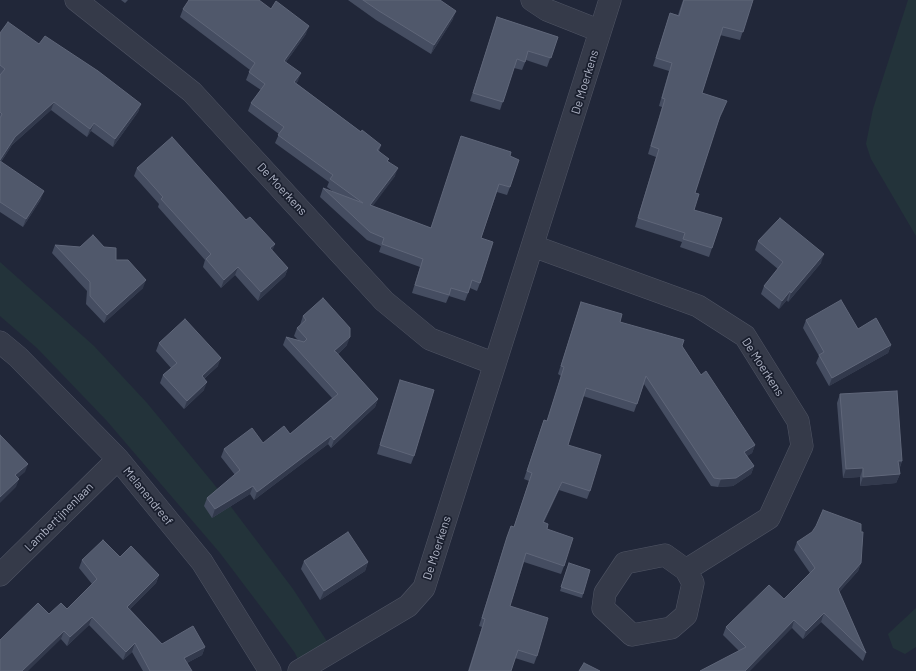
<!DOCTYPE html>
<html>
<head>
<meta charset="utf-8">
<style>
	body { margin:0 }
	canvas { display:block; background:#212739 }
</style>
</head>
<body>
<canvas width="916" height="671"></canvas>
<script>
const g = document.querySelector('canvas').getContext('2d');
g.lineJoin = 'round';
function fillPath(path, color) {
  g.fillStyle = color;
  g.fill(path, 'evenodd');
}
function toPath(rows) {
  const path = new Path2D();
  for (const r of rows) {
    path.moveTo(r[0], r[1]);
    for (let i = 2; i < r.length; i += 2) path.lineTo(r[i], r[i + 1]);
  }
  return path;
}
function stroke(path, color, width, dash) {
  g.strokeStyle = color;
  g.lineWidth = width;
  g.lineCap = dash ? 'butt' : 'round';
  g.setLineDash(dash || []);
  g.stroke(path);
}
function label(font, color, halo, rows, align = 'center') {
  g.font = font + ' Barlow,sans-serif';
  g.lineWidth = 3.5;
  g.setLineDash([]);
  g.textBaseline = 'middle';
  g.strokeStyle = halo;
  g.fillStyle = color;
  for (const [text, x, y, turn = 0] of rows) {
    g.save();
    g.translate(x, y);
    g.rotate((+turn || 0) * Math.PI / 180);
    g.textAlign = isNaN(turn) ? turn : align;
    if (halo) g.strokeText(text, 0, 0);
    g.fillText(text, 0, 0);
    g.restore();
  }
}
fillPath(toPath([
	[908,0,916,0,916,236,871,159,866,144,873,109],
	[0,262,94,346,147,403,213,483,293,589,330,646,300,664,295,653,273,623,220,553,107,421,37,348,0,316],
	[916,608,916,647,905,654,893,648,888,634]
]), '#23333a');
const minor = toPath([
	[76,0,192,92,384,301,430,339,495,364],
	[532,0,547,10,600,31],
	[533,246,698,306,745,336,798,421,802,446,769,518,686,570,665,555,625,563,605,593,603,608,632,635,671,628,686,615,693,583,686,570],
	[0,342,18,357,118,459,202,562,270,671],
	[0,575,118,459],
	[299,671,408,606,424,588,610,0]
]);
stroke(minor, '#4f5464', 23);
stroke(minor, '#353a49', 22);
fillPath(toPath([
	[121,0,128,0,125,3],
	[348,0,440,0,453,19,431,54,376,20],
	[683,0,753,0,740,40,720,35,702,93,724,109,718,122,695,193,694,210,712,248,709,257,680,247,682,242,635,227,656,157,648,154,662,107,659,106,669,71,653,66,670,13,678,15],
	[183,9,306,34,286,62,298,81,296,83,361,132,381,145,379,151,388,161,395,176,372,206,430,228,510,156,510,187,507,195,497,192,481,238,480,283,477,291,470,288,465,301,449,296,446,303,412,293,420,267,379,252,381,246,367,240,320,197,323,188,335,193,327,187,329,182,275,143,279,134,248,111,251,103,261,90,246,80,250,70,180,17],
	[497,17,558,37,547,67,526,60,522,70,514,68,500,110,470,101],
	[0,33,39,44,141,104,138,112,113,147,91,131,87,137,51,110,12,145,1,162,41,199,23,227,0,212],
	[137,168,246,220,275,244,272,250,288,268,285,276,258,301,235,275,221,288,203,267,205,260,158,207,159,204,134,176],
	[758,241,821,263,788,302,787,300,779,309,761,294,764,286,778,269,755,250],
	[55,245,116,260,143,288,104,323,86,304,87,291,52,253],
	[581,302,620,322,682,346,701,375,755,445,752,453,747,456,754,466,751,474,733,486,718,487,711,486,644,384,634,412,583,396,568,445,590,491,587,499,559,490,544,522,564,566,561,574,524,562,510,606,537,656,534,664,515,658,511,671,468,671,482,627,479,626,504,546,511,526,514,527,529,481,524,479,541,428,544,420,547,421,561,376,558,374],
	[303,316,347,345,338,354,378,399,375,407,331,448,328,444,254,500,250,494,212,518,204,506,207,498,235,475,221,457,224,449,263,443,290,434,332,398,283,345,286,337,298,340,294,336,297,328,300,325],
	[806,320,858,329,891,345,888,353,829,386,816,363,819,356,803,328],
	[159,343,218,366,204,379,204,390,184,409,160,383,163,375,171,368,156,351],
	[400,380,414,456,411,464,377,454],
	[840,394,902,461,899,470,900,474,896,483,860,486,860,477,843,478,837,403],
	[861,532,861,563,858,571,839,592,866,653,863,661,821,622,803,639,792,628,739,651,723,635,726,627,784,599,810,573,794,550,797,542],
	[120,557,159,575,156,583,130,609,162,644,205,647,202,655,187,663,192,671,143,671,132,652,123,660,89,625,67,646,61,639,49,614,67,609,92,584,79,568,82,560],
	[304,561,368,562,365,571,320,600,301,569],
	[569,563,583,594,582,598,560,591]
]), '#454d61');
fillPath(toPath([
	[456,11,453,19,431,54,434,45],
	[309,26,306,34,281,69,284,61],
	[301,73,298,81,291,90,294,82],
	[727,101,724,109,717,124,720,116],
	[54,102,51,110,12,145,0,163,0,160,15,137],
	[141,104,138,112,113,147,115,139],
	[94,123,91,131,87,137,90,129],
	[398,168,395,176,367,214,370,205],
	[44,191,41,199,23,227,26,219],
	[275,244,272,252,270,248],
	[824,254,821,263,788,302,791,293],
	[238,267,235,275,221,288,224,280],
	[288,268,285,276,258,301,261,292],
	[146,280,143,288,104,323,107,315],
	[790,291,787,300,779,309,782,301],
	[350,337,347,345,331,360,334,351],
	[891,345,888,353,829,386,832,378],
	[221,358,218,366,198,384,202,376],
	[207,382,204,390,184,409,187,401],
	[378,399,375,407,331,448,334,440],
	[331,436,328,444,254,500,257,492],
	[755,445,752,453,741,460,744,452],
	[898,461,902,461,899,470],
	[28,464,25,472,12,483,15,475],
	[754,466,751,474,733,486,718,487,721,479],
	[863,468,860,477,843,478,846,469],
	[900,474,896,483,860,486,863,477],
	[19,479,16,487,0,503,0,497],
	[562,482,559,490,540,530,543,522],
	[253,486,250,494,212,518,215,509],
	[368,562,365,571,320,600,324,591],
	[861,563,858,571,835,597,838,589],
	[159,575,156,583,124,615,127,607],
	[824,613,821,622,803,639,806,631],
	[92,617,89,625,67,646,70,637],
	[794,620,792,628,750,671,745,671],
	[64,631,61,639,28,671,22,671],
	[135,643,132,652,123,660,126,652],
	[205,647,202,655,181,666,184,658]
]), '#32394c');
const building = toPath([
	[189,0,259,0,271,9,276,1,309,26,284,61,301,73,294,82,361,132,362,130,381,145,377,150,389,159,387,161,398,168,370,205,431,228,461,136,511,152,510,156,519,160,510,187,499,184,481,238,493,242,480,283,472,280,468,293,451,288,449,295,415,285,423,259,382,244,384,238,370,232,323,188,363,203,330,179,333,175,278,135,284,127,251,103,265,84,249,72,255,63,183,9,189,0],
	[363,0,440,0,456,11,434,45,379,11,363,0],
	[684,0,753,0,743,32,723,27,702,93,727,101,720,116,695,193,699,194,694,210,722,218,712,248,683,239,685,233,638,218,659,149,651,146,665,99,662,98,672,63,656,58,670,13,679,16,684,0],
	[497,17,558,37,551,58,528,51,525,62,517,59,503,102,473,93,497,17],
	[8,22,39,44,45,36,98,71,141,104,115,139,94,123,90,129,54,102,15,137,0,160,0,118,2,114,0,112,0,75,5,69,0,65,0,33,8,22],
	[172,137,246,220,250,217,275,244,270,248,288,268,261,292,238,267,224,280,206,259,211,254,161,199,163,197,137,168,172,137],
	[0,161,44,191,26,219,0,202,0,161],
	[780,218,824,254,791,293,790,291,782,301,764,286,783,262,758,241,780,218],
	[93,235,104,247,116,248,116,260,128,260,146,280,107,315,90,296,90,282,55,245,80,247,93,235],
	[323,298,350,328,350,337,334,351,336,352,378,399,334,440,331,436,257,492,253,486,215,509,207,498,240,470,224,449,252,428,263,443,284,426,290,434,338,394,286,337,304,342,307,339,297,328,306,320,303,316,323,298],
	[841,300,858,329,876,318,891,345,832,378,819,355,824,352,806,320,841,300],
	[581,302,622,314,620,322,684,340,682,346,701,375,706,371,755,445,744,452,754,466,736,478,721,479,714,478,646,376,637,404,586,388,568,445,601,455,590,491,562,482,543,522,548,524,547,529,573,538,564,566,526,553,510,606,548,618,537,656,518,650,511,671,469,671,485,619,482,618,507,537,511,526,514,527,532,473,527,471,544,420,547,421,564,367,561,366,581,302],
	[185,319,221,358,202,376,207,382,187,401,163,375,177,363,159,343,185,319],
	[400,380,434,390,414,456,380,445,400,380],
	[897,391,902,461,898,461,900,474,863,477,863,468,846,469,840,394,897,391],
	[0,435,28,464,15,475,19,479,0,497,0,435],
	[823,510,861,524,861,532,863,532,861,563,838,589,866,653,824,613,806,631,794,620,745,671,700,671,746,647,726,627,769,585,784,599,815,568,797,542,812,532,816,526,823,510],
	[348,532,368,562,324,591,304,561,348,532],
	[103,540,120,557,131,546,159,575,127,607,162,644,193,626,205,647,184,658,192,671,150,671,135,643,126,652,92,617,70,637,64,631,22,671,0,671,0,640,38,603,49,614,61,603,67,609,97,579,82,560,103,540],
	[569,563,590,570,583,594,561,587,569,563],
	[584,663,600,671,579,671,584,663]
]);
fillPath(building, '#50586b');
stroke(building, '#5f6679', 1);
label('12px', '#afb4c5', '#1a1f2e', [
	["De Moerkens",585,82,-73],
	["De Moerkens",282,189,47],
	["De Moerkens",763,367,57],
	["Melanendreef",148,496,51],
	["Lambertijnenlaan",59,517,-45],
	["De Moerkens",437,548,-72]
]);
</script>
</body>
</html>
